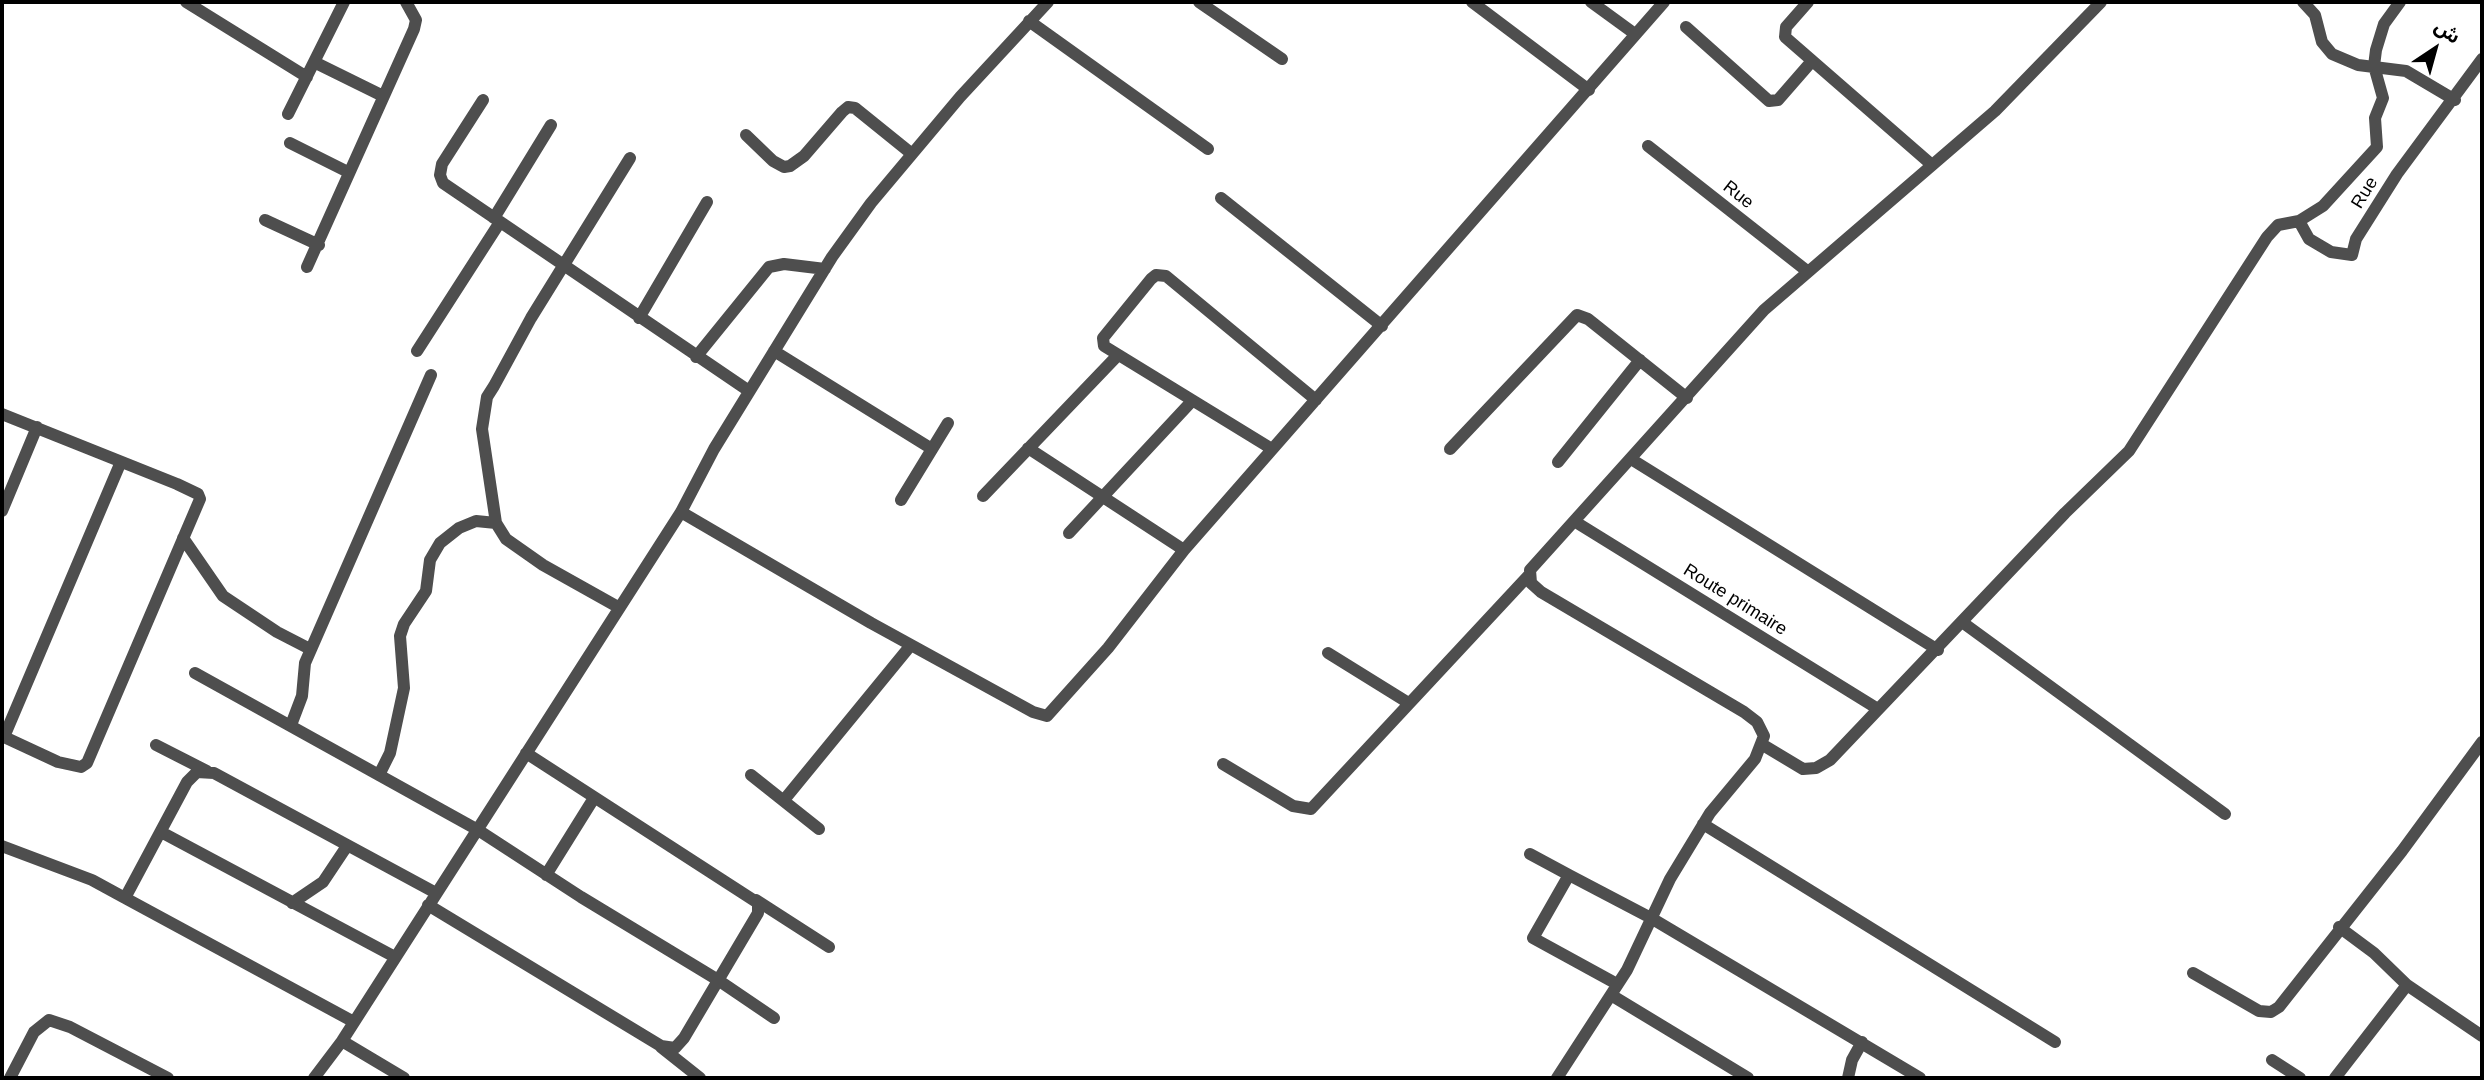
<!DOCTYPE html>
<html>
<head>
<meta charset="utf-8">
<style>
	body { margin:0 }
	#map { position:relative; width:2484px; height:1080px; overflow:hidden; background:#fff; font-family:Arial,"Noto Sans Arabic",sans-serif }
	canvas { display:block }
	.frame { position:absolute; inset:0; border:4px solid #000; pointer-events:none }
	.north { position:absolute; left:2400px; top:14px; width:70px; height:70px; -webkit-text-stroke:5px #fff; paint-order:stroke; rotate:36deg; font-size:19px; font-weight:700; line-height:28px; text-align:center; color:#000 }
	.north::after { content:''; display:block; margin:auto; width:24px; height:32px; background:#000; clip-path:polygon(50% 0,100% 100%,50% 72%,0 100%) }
</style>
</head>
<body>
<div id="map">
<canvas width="2484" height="1080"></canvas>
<div class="frame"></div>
<div class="north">ش</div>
</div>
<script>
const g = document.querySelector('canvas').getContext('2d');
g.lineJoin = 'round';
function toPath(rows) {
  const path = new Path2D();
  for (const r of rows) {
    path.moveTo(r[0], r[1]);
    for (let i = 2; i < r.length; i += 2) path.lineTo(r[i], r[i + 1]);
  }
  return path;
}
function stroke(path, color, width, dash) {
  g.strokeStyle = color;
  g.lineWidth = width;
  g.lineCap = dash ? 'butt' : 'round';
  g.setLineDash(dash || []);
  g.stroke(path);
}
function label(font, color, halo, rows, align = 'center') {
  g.font = font + ' Arial,sans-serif';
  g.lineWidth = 6;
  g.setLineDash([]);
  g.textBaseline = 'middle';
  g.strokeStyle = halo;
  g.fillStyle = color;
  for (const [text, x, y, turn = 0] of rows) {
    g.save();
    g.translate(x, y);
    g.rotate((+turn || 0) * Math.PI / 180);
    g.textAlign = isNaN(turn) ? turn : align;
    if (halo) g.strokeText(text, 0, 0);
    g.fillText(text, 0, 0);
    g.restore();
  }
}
stroke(toPath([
	[186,2,307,77],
	[1199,2,1282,59],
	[1472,2,1589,90],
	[1591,2,1635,34],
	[1808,2,1786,27,1785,37,1932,165],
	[2303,2,2315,15,2322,42,2332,54,2358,65,2406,71,2455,100],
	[1029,21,1208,149],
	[1686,27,1769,101,1778,100,1812,61],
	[314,62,383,96],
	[483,100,442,164,440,175,443,183,749,391],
	[288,114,344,2],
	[746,135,773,161,784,167,790,166,804,156,842,112,848,107,855,108,912,154],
	[290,143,348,172],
	[1648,146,1807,271],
	[1221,198,1382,326],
	[494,218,551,125],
	[265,220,319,245],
	[2299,221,2309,239,2331,252,2352,255,2356,239,2397,174,2482,59],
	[307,267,414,29,416,20,406,2],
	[639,318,707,202],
	[417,351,500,222],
	[774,351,932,449],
	[696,357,769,267,784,264,825,269],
	[2,414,177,484,198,494,200,499,87,763,81,767,58,762,2,736],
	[1028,448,1184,550],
	[1272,449,1104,346,1103,338,1151,279,1156,275,1166,276,1316,400],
	[1450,449,1577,315,1588,319,1687,398],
	[1631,459,1938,650],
	[1558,462,1640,360],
	[983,496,1118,355],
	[901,500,948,423],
	[2,511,37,427],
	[681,512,871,623,1033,712,1047,716,1108,648,1184,550,1664,2],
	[1574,521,1878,709],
	[1069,533,1192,401],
	[183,538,223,596,277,632,310,649],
	[618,607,543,565,506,539,496,523,482,429,487,397,494,386,531,318,630,158],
	[1962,622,2225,814],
	[1328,653,1407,702],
	[195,673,478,830,581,897,718,980,774,1018],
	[291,725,302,696,305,663,431,375],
	[4,737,120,464],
	[156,745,207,771],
	[1763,745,1803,769,1816,768,1830,760,2065,513,2129,451,2267,237,2278,225,2299,221,2323,206,2377,147,2375,118,2383,98,2374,66,2376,50,2384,24,2400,2],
	[1223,764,1293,806,1311,809,1529,575],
	[379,775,390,753,404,688,400,636,404,624,426,591,430,560,440,543,459,528,476,521,496,523],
	[751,775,819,829],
	[784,800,911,645],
	[1703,824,2055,1042],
	[161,832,395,957],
	[2,846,92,880,125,898],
	[1530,854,1569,875],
	[546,875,594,798],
	[756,900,829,947],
	[292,903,323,882,347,846],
	[428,905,661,1046,675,1048,684,1038,758,913,758,903,526,753],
	[2339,927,2374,953,2407,985,2482,1036],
	[2193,973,2259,1011,2271,1012,2279,1007,2402,851,2482,742],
	[1617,984,1533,938,1569,875,1651,918,1920,1078],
	[1611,995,1748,1078],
	[354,1022,125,898,187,782,197,772,214,773,436,893],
	[342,1041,404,1078],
	[661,1047,700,1078],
	[2272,1060,2300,1078],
	[10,1078,34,1032,49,1020,70,1027,168,1078],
	[314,1078,342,1041,681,512,714,449,832,257,871,203,960,97,1048,2],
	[1557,1078,1627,970,1670,879,1710,813,1755,759,1764,736,1757,722,1744,712,1541,592,1531,583,1530,570,1764,310,1995,111,2101,2],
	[1848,1078,1852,1060,1862,1042],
	[2335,1078,2407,985]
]), '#4e4e4e', 12);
label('18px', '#000', '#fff', [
	["Rue",2365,193,-58],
	["Rue",1738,195,38],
	["Route primaire",1735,600,32]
]);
</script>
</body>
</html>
